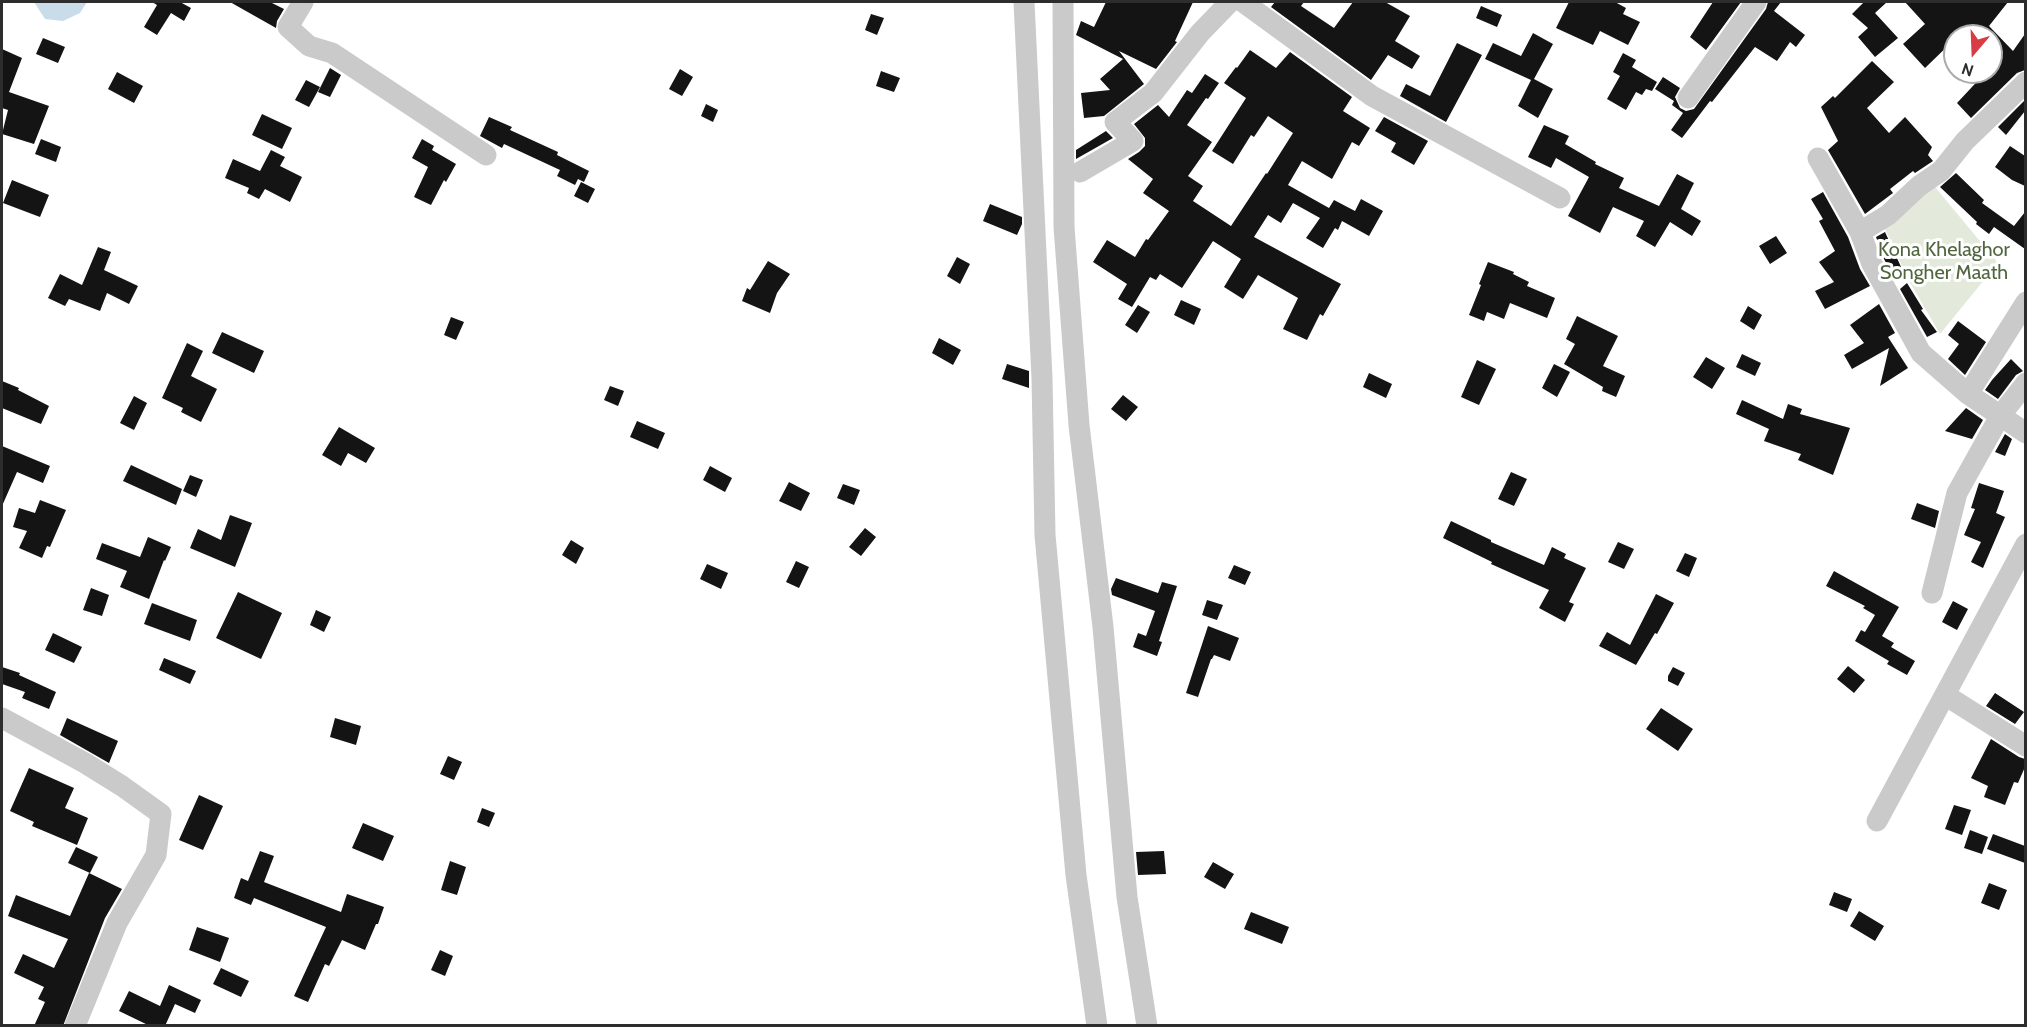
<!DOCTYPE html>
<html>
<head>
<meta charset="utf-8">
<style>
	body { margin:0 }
	#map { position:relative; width:2027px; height:1027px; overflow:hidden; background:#fff; font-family:Cabin,sans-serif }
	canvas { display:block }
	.frame { position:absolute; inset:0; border:3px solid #2d2d2d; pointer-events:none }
	.north { position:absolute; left:1943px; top:24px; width:60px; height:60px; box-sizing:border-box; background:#fff; border:2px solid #ababab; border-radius:50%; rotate:199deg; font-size:16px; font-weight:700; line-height:24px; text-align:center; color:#2d2d2d }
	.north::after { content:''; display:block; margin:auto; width:21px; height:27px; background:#d83c45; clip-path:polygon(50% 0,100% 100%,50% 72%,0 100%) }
</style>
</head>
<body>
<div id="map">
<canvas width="2027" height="1027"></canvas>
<div class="frame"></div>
<div class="north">N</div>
</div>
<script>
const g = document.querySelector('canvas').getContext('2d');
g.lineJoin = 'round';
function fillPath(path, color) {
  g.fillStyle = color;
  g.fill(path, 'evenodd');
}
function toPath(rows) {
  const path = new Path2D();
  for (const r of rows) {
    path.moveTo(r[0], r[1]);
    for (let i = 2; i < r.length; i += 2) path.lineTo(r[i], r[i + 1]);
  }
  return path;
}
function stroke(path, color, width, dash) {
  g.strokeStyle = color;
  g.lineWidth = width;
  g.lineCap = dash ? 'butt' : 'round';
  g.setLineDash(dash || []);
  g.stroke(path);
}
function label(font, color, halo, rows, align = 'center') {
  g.font = font + ' Cabin,sans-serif';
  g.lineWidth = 6;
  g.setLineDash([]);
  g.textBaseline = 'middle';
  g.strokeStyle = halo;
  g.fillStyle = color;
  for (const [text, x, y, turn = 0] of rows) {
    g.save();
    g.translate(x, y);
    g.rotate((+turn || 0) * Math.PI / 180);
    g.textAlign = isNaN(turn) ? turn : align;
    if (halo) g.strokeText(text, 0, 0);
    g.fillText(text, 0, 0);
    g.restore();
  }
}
fillPath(toPath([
	[1931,182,1998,263,1940,334,1909,281,1884,227]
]), '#e3eadc');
fillPath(toPath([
	[34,2,87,2,80,13,63,21,45,19]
]), '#c9dce9');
fillPath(toPath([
	[152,2,180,2,191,8,184,21,171,13,157,35,144,27,157,5],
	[230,2,270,2,284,9,277,21,276,28],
	[1106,2,1193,2,1175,41,1177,42,1156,69,1119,51,1144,84,1104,116,1084,118,1081,93,1110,90,1100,79,1123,59,1076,35,1081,21,1094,27],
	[1275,2,1304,2,1301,6,1334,28,1353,2,1385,2,1410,16,1395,41,1420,56,1412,69,1388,55,1371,80,1271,7],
	[1569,2,1615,2,1626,8,1623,14,1640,22,1628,45,1600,31,1593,45,1556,28],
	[1713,2,1741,2,1706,50,1690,37],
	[1768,2,1781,2,1774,11,1805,35,1796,47,1790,42,1777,61,1755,47,1712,102,1710,101,1682,138,1671,130,1683,113,1672,105,1674,101,1655,89,1663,77,1680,88,1675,97,1680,108,1686,111,1694,109,1766,9],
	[1864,2,1887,2,1875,13,1898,38,1875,57,1858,37,1868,28,1852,14],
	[1905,2,2008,2,1989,26,2013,51,2025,34,2025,70,2017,73,1971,118,1957,103,1986,72,1991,72,1991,36,1955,36,1955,39,1925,68,1903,44,1925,24],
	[1481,6,1502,15,1497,27,1476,18],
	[871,14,884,18,877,35,865,30],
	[1533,33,1553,44,1534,79,1553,89,1538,118,1518,106,1531,80,1485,59,1493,43,1521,56],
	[43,38,65,47,58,63,36,54],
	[1457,43,1482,55,1446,122,1400,96,1406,84,1430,96],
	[2,49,22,58,9,92,49,106,34,144,2,134,8,110,2,108],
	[1250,50,1276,68,1290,52,1352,97,1343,111,1370,128,1359,146,1352,142,1332,179,1302,161,1288,185,1329,208,1334,200,1355,211,1361,199,1383,211,1369,236,1342,221,1338,230,1335,228,1323,248,1306,238,1320,218,1293,203,1281,223,1268,215,1254,237,1341,284,1323,316,1320,314,1307,340,1283,329,1298,298,1258,275,1243,299,1224,287,1241,259,1213,241,1182,288,1160,274,1156,280,1150,277,1132,307,1118,299,1127,284,1093,262,1107,240,1135,257,1146,239,1148,240,1169,211,1143,193,1153,179,1128,159,1139,152,1145,146,1145,138,1134,124,1158,105,1169,117,1187,90,1192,93,1205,74,1219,83,1208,99,1206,98,1187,125,1212,142,1188,176,1203,186,1193,201,1231,226,1266,173,1267,174,1293,133,1268,116,1254,137,1251,135,1233,164,1212,151,1246,98,1224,83,1236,67,1237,68],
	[1623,53,1636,60,1632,67,1657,82,1652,91,1646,89,1642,95,1636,92,1626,110,1607,99,1620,76,1613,72],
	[1872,61,1894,82,1867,108,1889,133,1905,117,1932,147,1928,155,1933,161,1915,173,1913,171,1890,189,1893,193,1865,214,1828,150,1838,141,1821,107,1833,96,1835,98],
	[330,68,341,75,330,97,318,92],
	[680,69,693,77,682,96,669,89],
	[881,71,900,78,894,92,876,86],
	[117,72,143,86,134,103,108,89],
	[306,80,320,87,309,107,295,100],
	[2025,100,2025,111,2006,135,1998,127],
	[706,104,718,110,713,122,701,116],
	[262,114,292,128,282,149,252,135],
	[489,117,512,127,510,130,558,152,557,155,589,171,584,182,578,179,575,185,557,176,560,170,504,144,502,148,480,136],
	[1384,117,1428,141,1414,165,1391,152,1396,143,1375,131],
	[1544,125,1569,136,1565,144,1596,162,1595,164,1624,178,1619,188,1659,206,1677,174,1694,183,1681,209,1701,221,1692,236,1670,222,1655,247,1636,236,1644,221,1613,207,1600,233,1568,216,1589,177,1556,158,1551,168,1528,157],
	[1106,131,1113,138,1076,159,1076,150],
	[41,139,61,147,56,162,35,154],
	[422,139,434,146,432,150,456,164,446,182,444,180,431,205,414,197,428,167,412,158],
	[2010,146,2025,156,2025,186,2012,180,1995,167],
	[271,150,285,157,280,166,302,177,290,202,265,189,259,199,247,193,249,188,225,178,233,159,260,171],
	[1956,173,1984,200,1982,203,2014,226,2025,212,2025,249,1994,227,1989,234,1976,224,1977,222,1940,187],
	[12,180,49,195,40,217,3,203],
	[581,182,595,189,588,203,574,196],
	[1823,192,1848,237,1860,269,1870,286,1825,309,1815,291,1834,282,1819,262,1835,251,1819,221,1823,219,1811,199],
	[990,204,1022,217,1022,224,1017,235,983,221],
	[1885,232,1902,269,1892,274,1884,259,1876,237],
	[1776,236,1787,253,1770,264,1759,246],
	[98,247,111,252,104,270,138,286,129,304,107,293,100,311,69,299,65,306,48,298,60,274,82,285],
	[957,257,970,264,960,284,947,276],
	[768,261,790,274,777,293,770,313,742,301,747,288,750,290],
	[1488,262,1514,272,1513,274,1529,282,1527,286,1555,298,1547,318,1510,303,1504,319,1487,312,1484,321,1469,315,1481,285,1479,284],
	[1907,283,1923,309,1921,310,1937,332,1927,337,1900,289],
	[1181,300,1201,309,1194,325,1174,315],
	[1879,304,1895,333,1888,337,1908,368,1880,386,1889,348,1852,369,1844,355,1864,343,1850,325],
	[1138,305,1150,312,1137,333,1125,325],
	[1748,306,1762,315,1754,330,1740,321],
	[1577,316,1618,336,1603,366,1625,376,1616,397,1602,391,1603,387,1564,364,1575,344,1566,339],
	[451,317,464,322,456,340,444,335],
	[1958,321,1986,342,1965,375,1948,359,1959,344,1948,335],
	[222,332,264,351,254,373,212,353],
	[939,338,961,350,953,365,932,353],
	[187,343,203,351,191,376,217,389,201,422,181,412,183,408,162,398],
	[1742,354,1761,363,1755,376,1736,367],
	[1706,357,1725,368,1712,389,1693,377],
	[2011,359,2023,371,2016,375,1998,399,1985,390,1992,380],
	[1477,360,1496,369,1479,405,1461,397],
	[1007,364,1029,371,1029,388,1002,379],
	[1554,364,1570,372,1557,397,1542,388],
	[1369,373,1392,384,1386,398,1363,387],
	[2,381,19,388,18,390,49,406,41,424,2,408],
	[610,386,624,391,618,406,604,400],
	[1123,395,1138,407,1126,421,1111,409],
	[134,396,147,403,134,430,120,423],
	[1742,400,1783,419,1788,404,1802,409,1800,414,1850,428,1833,475,1798,460,1801,454,1764,441,1769,429,1736,414],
	[1966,408,1983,420,1972,439,1945,431],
	[637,421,665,433,658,449,630,437],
	[339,427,375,448,366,463,348,453,341,466,322,455],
	[2005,434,2012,439,2005,456,1995,452],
	[2,446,50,466,43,483,17,472,2,506],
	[131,465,182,489,176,505,123,481],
	[710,466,732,478,725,492,703,480],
	[1511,472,1527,479,1514,506,1498,499],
	[190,475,203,480,196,497,183,491],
	[789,482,810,493,801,511,779,501],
	[1979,483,2004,491,1996,513,2005,517,1983,568,1971,562,1981,542,1964,535,1975,509,1971,508],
	[843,484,860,490,854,505,837,498],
	[40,500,66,510,50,547,47,546,42,558,19,548,27,531,13,527,19,508,35,513],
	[1917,503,1939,511,1935,528,1911,519],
	[230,515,252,523,235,567,190,548,198,529,221,540],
	[1451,521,1491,540,1491,542,1544,565,1552,547,1566,554,1564,558,1586,568,1569,602,1574,604,1565,622,1539,608,1549,590,1491,564,1492,562,1443,538],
	[865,528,876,537,861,556,849,547],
	[148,537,171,547,165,561,164,560,149,599,120,587,127,571,96,559,102,543,140,557],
	[571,540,584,548,576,564,562,555],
	[1618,542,1634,549,1624,569,1608,562],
	[1685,553,1697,558,1689,577,1676,571],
	[796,561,809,567,799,588,786,582],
	[707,564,728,573,721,589,700,579],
	[1234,565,1251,572,1245,585,1228,578],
	[1834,571,1899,607,1882,636,1894,643,1891,647,1915,661,1907,675,1887,664,1889,661,1855,641,1861,630,1865,632,1875,615,1863,608,1865,606,1826,586],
	[1116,578,1158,593,1162,582,1177,586,1159,641,1162,642,1157,656,1133,647,1138,633,1146,636,1155,611,1112,595,1111,589],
	[91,588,109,595,102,616,83,610],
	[238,592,282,613,261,659,216,638],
	[1656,594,1674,603,1657,634,1655,633,1636,665,1599,646,1607,632,1630,645],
	[1207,600,1223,605,1217,620,1202,615],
	[1953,601,1968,609,1957,630,1942,622],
	[152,603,197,620,190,641,144,624],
	[316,610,331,617,324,632,310,625],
	[1208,626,1239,638,1230,661,1214,655,1212,659,1211,659,1198,697,1186,693],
	[53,633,82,647,74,663,45,650],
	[164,658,196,671,190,684,159,670],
	[1848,666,1865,680,1854,693,1837,679],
	[2,667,20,673,19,675,56,692,49,709,22,698,25,692,2,684],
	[1673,667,1685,673,1678,686,1668,681,1668,676],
	[1995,693,2024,712,2015,724,1986,706],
	[1661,708,1693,729,1678,751,1646,729],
	[67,718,118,741,109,763,60,735],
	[335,718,361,726,356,745,330,737],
	[1991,739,2019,757,2025,759,2025,767,2018,783,2014,782,2005,805,1984,797,1988,786,1971,778],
	[448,756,462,762,454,780,440,774],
	[29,768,74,788,65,808,88,818,77,845,32,826,34,822,10,811],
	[199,795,223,806,203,850,179,840],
	[1954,805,1971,810,1962,835,1945,829],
	[482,808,495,813,489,827,477,822],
	[363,823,394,836,383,861,352,848],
	[1970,830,1988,837,1982,854,1964,848],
	[1993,834,2025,846,2025,863,1987,849],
	[76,847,98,857,90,873,68,863],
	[260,851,274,856,264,882,341,912,347,894,384,907,378,924,376,924,365,950,342,940,329,966,325,964,308,1002,294,996,326,927,254,898,251,905,234,898,241,878,248,881],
	[1164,851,1166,874,1138,875,1136,852],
	[450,861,466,867,457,895,441,890],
	[1213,862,1234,874,1225,889,1204,877],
	[89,873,122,889,105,918,63,1026,34,1026,45,1002,38,999,44,987,14,973,23,954,54,968,68,939,8,916,16,895,70,916],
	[1989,883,2007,890,1999,910,1981,903],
	[1834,892,1852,899,1847,912,1829,905],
	[1859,911,1884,926,1875,941,1850,926],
	[1251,912,1289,927,1282,944,1244,929],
	[197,927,229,938,220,962,189,950],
	[440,950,453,956,445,976,431,970],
	[221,968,249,981,241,997,213,984],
	[169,985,201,1000,195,1013,175,1004,165,1026,150,1026,119,1011,129,991,160,1006]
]), '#141414');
stroke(toPath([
	[303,2,288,27,309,46,332,53,486,155],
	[1024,2,1042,378,1045,535,1076,875,1097,1026],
	[1063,2,1064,227,1079,425,1103,627,1127,897,1147,1026],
	[1243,2,1372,96,1560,198],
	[1688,98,1756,2],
	[1818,158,1860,232,1872,264,1921,353,1968,394,2026,433],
	[1080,172,1133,141,1115,122,1153,93,1200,33,1230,2],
	[1860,232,1888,215,1919,186,1941,171,1965,141,2026,82],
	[1968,394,2026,302],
	[1932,593,1957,493,2000,416,2026,383],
	[1945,695,2026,746],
	[2,718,85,763,122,786,161,814,156,855,117,923,75,1026],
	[1877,821,2026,544]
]), '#cacaca', 21);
label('20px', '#50663e', '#fff', [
	["Kona Khelaghor",1944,250],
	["Songher Maath",1944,273]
]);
</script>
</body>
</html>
